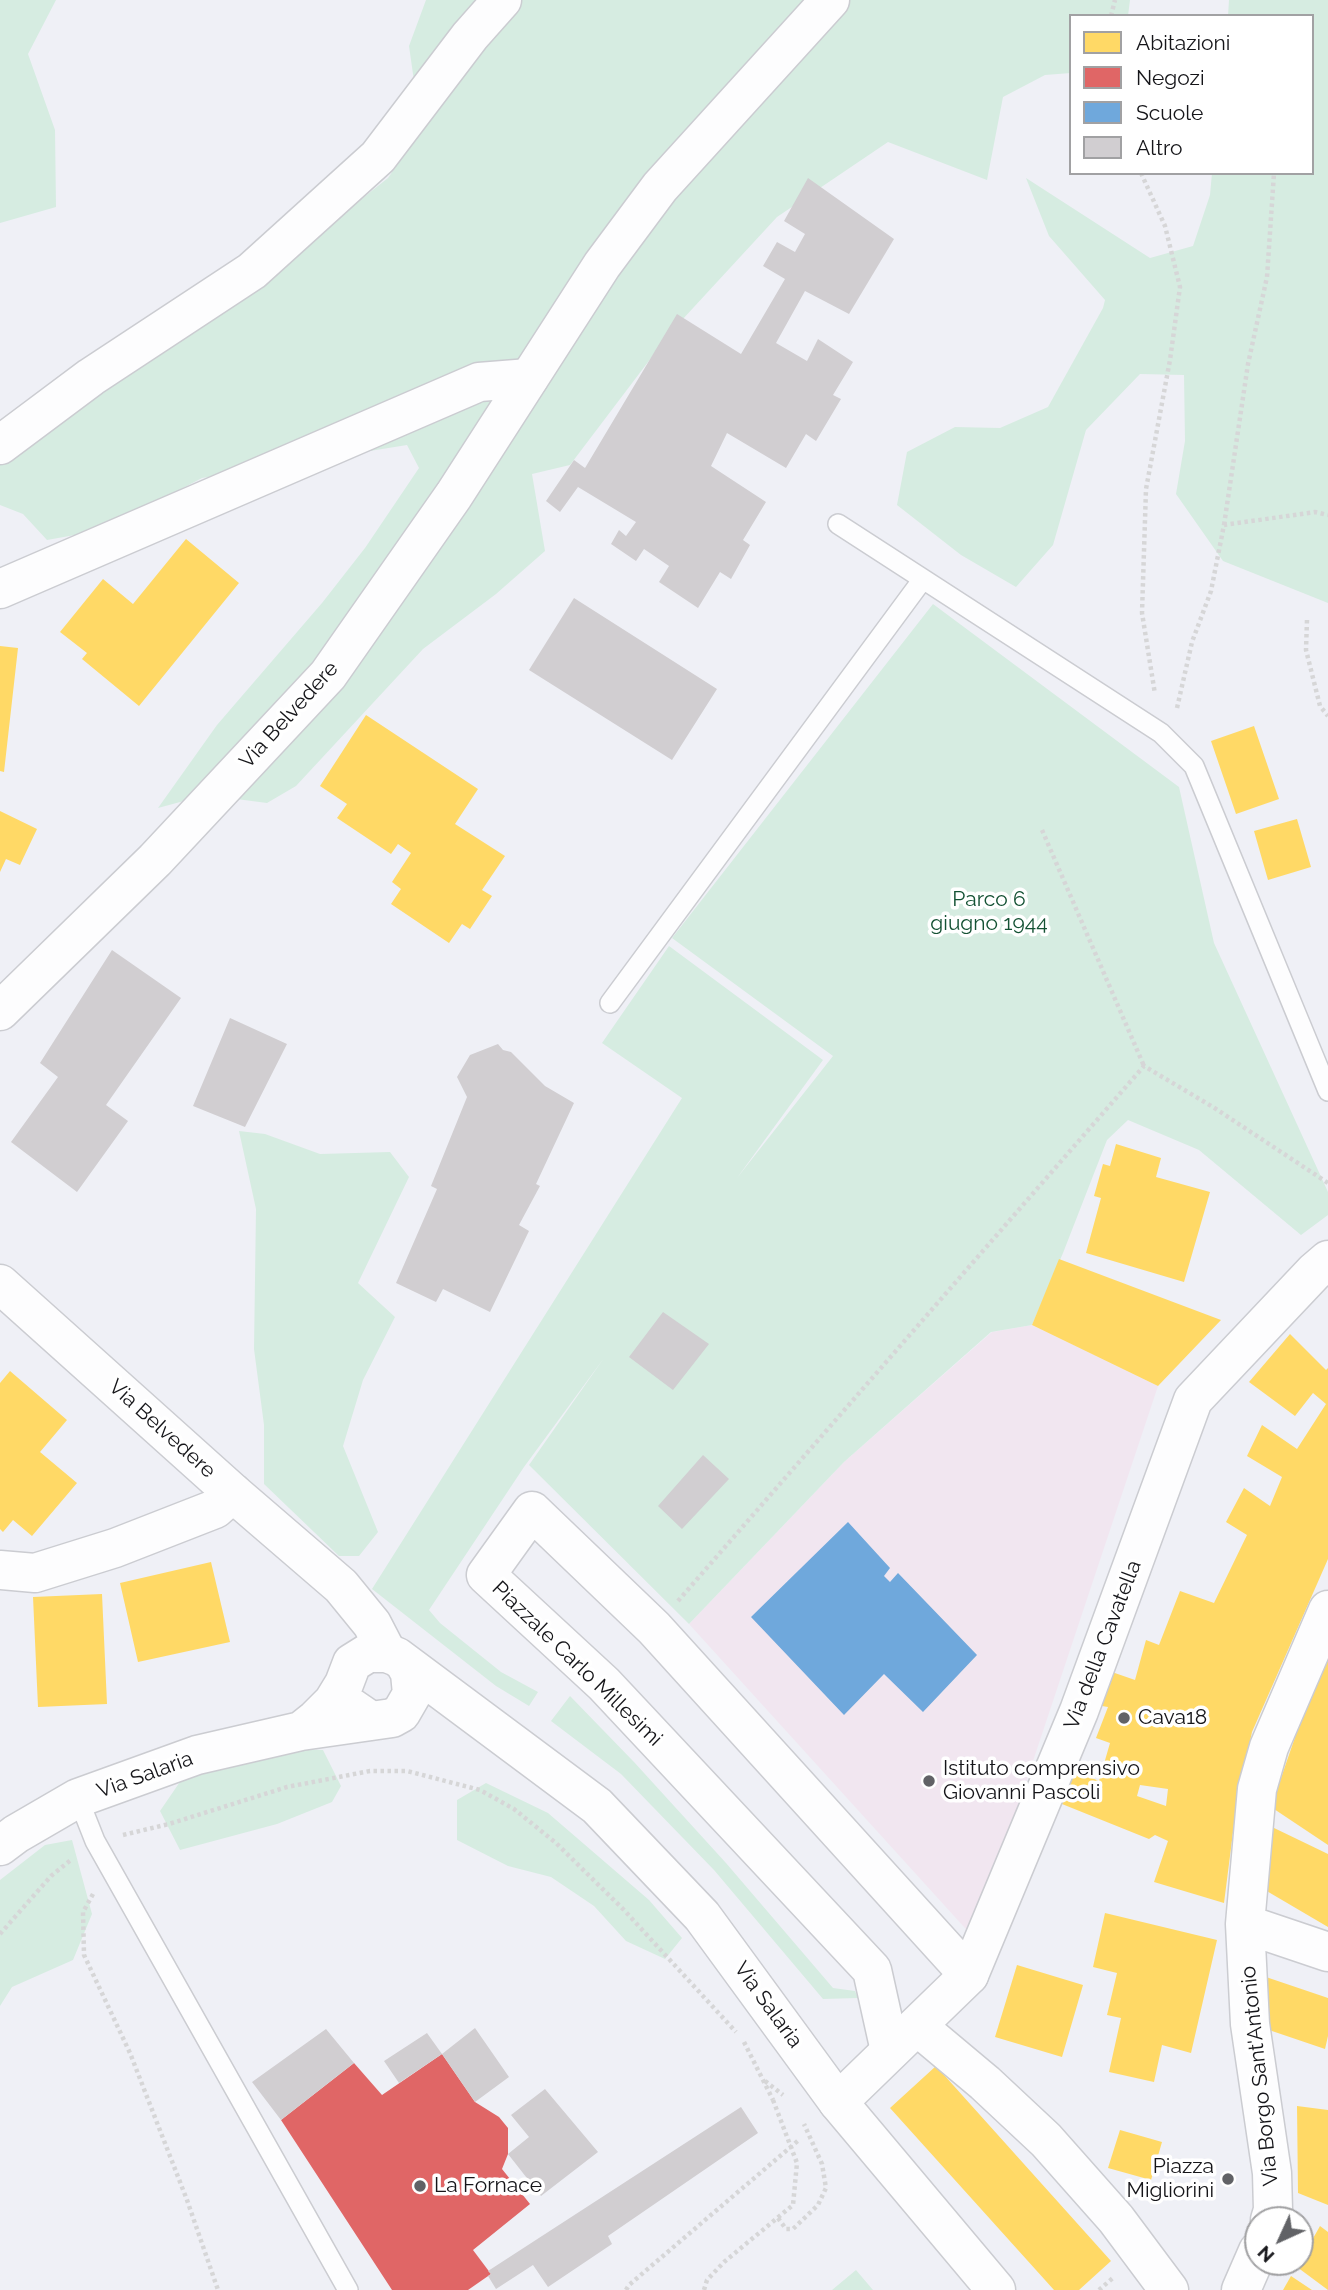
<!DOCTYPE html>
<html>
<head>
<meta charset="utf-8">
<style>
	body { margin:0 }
	#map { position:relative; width:1328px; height:2290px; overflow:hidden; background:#eff0f6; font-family:Raleway,sans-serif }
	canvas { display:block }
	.legend { position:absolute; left:1069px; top:14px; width:245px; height:161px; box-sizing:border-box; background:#fff; border:2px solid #a1a1a3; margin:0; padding:9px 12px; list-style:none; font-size:21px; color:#151519 }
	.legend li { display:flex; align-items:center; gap:14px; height:35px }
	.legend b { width:35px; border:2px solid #a1a1a3 }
	.north { position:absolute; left:1244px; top:2206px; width:70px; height:70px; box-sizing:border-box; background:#fff; border:2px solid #a1a1a3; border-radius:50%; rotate:225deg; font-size:19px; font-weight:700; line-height:28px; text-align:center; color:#151519 }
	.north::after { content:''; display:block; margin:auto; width:24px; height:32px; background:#616266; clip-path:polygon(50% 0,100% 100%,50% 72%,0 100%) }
</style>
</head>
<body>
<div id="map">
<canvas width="1328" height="2290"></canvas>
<ul class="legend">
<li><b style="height:19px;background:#ffd966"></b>Abitazioni</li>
<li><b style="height:19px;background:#e06666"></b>Negozi</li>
<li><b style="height:19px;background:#6fa8dc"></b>Scuole</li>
<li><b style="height:19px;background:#d1ced1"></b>Altro</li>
</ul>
<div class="north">N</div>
</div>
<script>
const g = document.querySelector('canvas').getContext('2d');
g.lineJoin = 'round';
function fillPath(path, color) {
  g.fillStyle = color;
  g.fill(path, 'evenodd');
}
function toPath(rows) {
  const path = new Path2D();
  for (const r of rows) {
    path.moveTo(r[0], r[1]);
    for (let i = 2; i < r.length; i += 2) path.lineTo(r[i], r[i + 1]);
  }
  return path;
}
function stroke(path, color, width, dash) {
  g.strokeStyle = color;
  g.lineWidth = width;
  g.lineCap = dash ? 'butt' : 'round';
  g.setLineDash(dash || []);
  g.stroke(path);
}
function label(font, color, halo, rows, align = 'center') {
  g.font = font + ' Raleway,sans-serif';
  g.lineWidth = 7;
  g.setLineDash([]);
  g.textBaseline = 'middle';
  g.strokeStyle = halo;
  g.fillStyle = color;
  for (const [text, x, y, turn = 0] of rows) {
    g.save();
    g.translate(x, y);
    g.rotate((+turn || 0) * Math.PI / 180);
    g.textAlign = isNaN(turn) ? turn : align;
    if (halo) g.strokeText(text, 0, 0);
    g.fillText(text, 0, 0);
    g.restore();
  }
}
fillPath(toPath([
	[1032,1325,1158,1386,974,1938,689,1624,844,1462,992,1332]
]), '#f1e6f0');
fillPath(toPath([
	[0,0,56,0,28,54,55,130,56,207,0,223],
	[426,0,1130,0,1128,16,1071,16,1071,73,1045,75,1003,97,987,180,888,142,777,217,670,333,570,465,532,474,545,551,496,594,423,649,296,786,267,803,206,795,158,808,217,725,322,603,365,548,419,468,407,445,202,478,103,530,47,540,23,514,0,505,0,420,113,363,316,235,388,178,421,130,409,46],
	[1229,0,1328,0,1328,603,1223,561,1176,494,1185,441,1184,375,1140,374,1086,430,1053,545,1016,587,961,555,897,505,907,452,955,427,1000,428,1048,407,1103,308,1105,300,1049,236,1026,178,1150,258,1193,246,1210,195,1212,173,1312,173,1312,16,1228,16],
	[933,604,1179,787,1214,943,1328,1192,1328,1215,1301,1235,1199,1150,1128,1120,1107,1140,1063,1253,1032,1325,991,1332,844,1462,689,1624,529,1465,604,1358,524,1467,429,1610,440,1623,501,1672,538,1692,529,1706,496,1686,372,1589,682,1098,602,1043,669,946,823,1060,737,1178,833,1056,672,938],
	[239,1131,265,1134,320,1154,390,1152,409,1177,358,1283,395,1317,363,1380,343,1446,378,1532,359,1556,339,1556,264,1484,264,1425,254,1349,256,1209],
	[570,1696,634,1762,726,1863,833,1988,855,1991,858,1998,823,1999,714,1870,621,1774,551,1721],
	[299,1749,323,1750,341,1786,332,1802,277,1824,180,1850,160,1811,186,1773],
	[486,1783,548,1813,649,1900,682,1938,665,1959,626,1941,594,1906,551,1877,508,1866,457,1840,457,1800],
	[72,1840,92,1914,73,1960,12,1987,0,2006,0,1880,45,1845],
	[856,2270,873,2290,832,2290]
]), '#d6ece1');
fillPath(toPath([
	[186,539,239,583,139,706,82,659,87,653,60,632,103,579,133,604],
	[0,646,18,648,4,772,0,771],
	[366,715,478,789,455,824,505,856,482,890,492,896,470,929,462,924,449,943,391,904,401,889,392,882,411,853,398,844,391,854,337,818,347,804,320,786],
	[1254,726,1279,799,1236,814,1211,741],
	[0,811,37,829,20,865,6,859,0,872],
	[1297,819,1311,867,1268,880,1254,831],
	[1116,1144,1161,1158,1156,1177,1210,1192,1184,1282,1086,1253,1101,1198,1094,1196,1103,1164,1110,1166],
	[1059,1259,1221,1320,1158,1386,1032,1325],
	[1290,1334,1326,1370,1328,1368,1328,1559,1252,1732,1236,1809,1224,1903,1154,1882,1168,1841,1155,1835,1149,1839,1057,1802,1070,1769,1099,1781,1110,1743,1096,1738,1108,1707,1096,1705,1109,1671,1135,1680,1146,1640,1159,1645,1180,1591,1214,1603,1247,1535,1226,1522,1244,1488,1270,1506,1282,1477,1247,1456,1262,1425,1297,1449,1326,1404,1313,1393,1295,1416,1249,1382],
	[1140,1785,1168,1789,1166,1806,1137,1796],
	[10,1371,67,1420,40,1452,77,1483,32,1536,13,1520,3,1532,0,1529,0,1383],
	[211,1562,230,1642,138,1662,120,1583],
	[102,1594,107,1704,38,1707,33,1597],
	[1323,1656,1328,1659,1328,1845,1271,1807],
	[1272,1827,1328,1854,1328,1927,1265,1890],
	[1105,1913,1217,1940,1191,2053,1162,2045,1154,2082,1109,2072,1121,2018,1107,2015,1117,1973,1093,1967],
	[1017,1965,1083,1985,1062,2057,995,2037],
	[1263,1976,1328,1998,1328,2036,1325,2049,1269,2030],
	[936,2066,1111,2261,1079,2290,1054,2290,890,2108],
	[1297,2106,1328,2110,1328,2205,1298,2193],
	[1120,2130,1162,2142,1151,2180,1108,2168],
	[1320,2226,1328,2232,1328,2290,1297,2267],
	[1291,2276,1312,2290,1283,2290]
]), '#ffd966');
fillPath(toPath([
	[442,2054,475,2102,499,2117,508,2128,508,2154,502,2169,530,2204,473,2250,491,2274,468,2290,392,2290,281,2120,354,2063,382,2095]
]), '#e06666');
fillPath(toPath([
	[848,1522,890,1568,884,1576,890,1582,898,1573,977,1655,923,1712,884,1674,844,1715,751,1617]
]), '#6fa8dc');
fillPath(toPath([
	[808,178,894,239,849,314,805,291,776,343,807,361,818,339,853,362,833,395,841,399,816,441,806,434,786,468,727,433,711,466,766,502,743,540,750,545,731,579,720,572,698,608,659,582,669,566,644,549,636,561,611,544,619,530,626,536,636,522,578,487,560,512,546,501,574,460,585,468,677,314,741,354,785,279,763,266,777,242,795,252,805,234,784,221],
	[574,598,717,689,672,760,529,670],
	[112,950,181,998,106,1105,128,1121,77,1192,11,1142,58,1077,40,1063],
	[230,1018,287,1044,245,1127,193,1106],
	[498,1044,503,1050,511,1052,545,1086,574,1103,536,1184,540,1186,519,1225,529,1231,490,1312,443,1289,436,1302,396,1283,437,1189,431,1186,467,1097,457,1077,470,1055],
	[663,1312,709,1344,673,1390,629,1357],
	[703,1455,729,1479,682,1529,658,1506],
	[475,2028,509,2077,475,2102,442,2054],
	[326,2029,354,2063,281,2120,252,2082],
	[427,2033,442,2054,399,2083,384,2061],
	[545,2089,598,2152,541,2196,508,2154,529,2137,511,2115],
	[741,2107,758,2133,608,2236,612,2244,548,2287,533,2265,496,2289,488,2276,491,2274,488,2271]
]), '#d1ced1');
const service = toPath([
	[838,524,1161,733,1194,766,1328,1091],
	[610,1003,923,579],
	[78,1798,95,1841,348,2290]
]);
const minor = toPath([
	[0,445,91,377,252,271,378,157,470,36,502,0],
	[0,589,479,382,529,378],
	[0,1570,35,1573,115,1548,215,1509,233,1493],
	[1245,1924,1328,1952],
	[917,2026,985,2083,1046,2140,1116,2219,1169,2290],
	[890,2051,872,1970,604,1684,486,1575,532,1511,654,1628,969,1975],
	[1270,2220,1273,2210,1272,2173,1250,2024,1245,1924,1257,1789,1269,1747,1328,1610],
	[1241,2290,1258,2251]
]);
const tertiary = toPath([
	[0,1011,155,860,328,675,454,495,602,265,660,187,830,0],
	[0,1284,233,1493,341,1586,372,1624,387,1653],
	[838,2102,969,1975,1079,1711,1193,1400,1314,1272,1328,1260]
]);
const secondary = toPath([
	[352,1708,371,1721,392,1718,401,1713,412,1694,410,1673,405,1664],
	[301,1731,316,1719,333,1702,344,1684,352,1663,368,1653,387,1653,397,1657,597,1806,702,1916,838,2102,996,2290],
	[0,1846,16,1834,78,1798,197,1755,301,1731,371,1721]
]);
stroke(service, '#cbccd1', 22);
stroke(minor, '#cbccd1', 41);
stroke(tertiary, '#cbccd1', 41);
stroke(secondary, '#cbccd1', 41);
stroke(toPath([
	[1111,16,1115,0],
	[1141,173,1165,226,1180,287,1170,360,1146,489,1142,613,1155,694],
	[1224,525,1248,364,1267,277,1274,173],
	[1307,620,1306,650,1320,706,1328,716],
	[1177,708,1192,642,1211,591,1224,525,1315,512,1328,515],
	[1042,830,1144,1066],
	[678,1601,1144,1066,1213,1107,1328,1183],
	[123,1835,169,1824,287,1787,370,1771,407,1771,480,1790,514,1809,556,1843,624,1910,736,2032],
	[93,1894,83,1912,84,1955,130,2053,187,2200,218,2290],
	[0,1934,51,1876,72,1859],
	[744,2042,773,2100],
	[765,2081,783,2095],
	[778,2218,786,2229,793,2229,818,2205,826,2188,822,2164,804,2124],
	[626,2290,629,2285,800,2139],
	[704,2290,707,2280,724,2262,793,2205,797,2163],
	[1099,2290,1114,2277]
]), '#d6d6d7', 4.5, [3.5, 3.5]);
stroke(service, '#fdfdfe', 19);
stroke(minor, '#fdfdfe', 38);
stroke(tertiary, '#fdfdfe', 38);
stroke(secondary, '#fdfdfe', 38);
stroke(toPath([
	[773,2100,797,2163]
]), '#d6d6d7', 4.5, [3.5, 3.5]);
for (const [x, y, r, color] of [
	[1124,1718,7,"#616266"],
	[929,1781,7,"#616266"],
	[1228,2179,7,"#616266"],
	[420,2186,7,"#616266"]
]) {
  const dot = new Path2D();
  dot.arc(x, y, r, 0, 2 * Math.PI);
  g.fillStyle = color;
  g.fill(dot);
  stroke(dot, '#fff', 2.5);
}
label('21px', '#151519', '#fff', [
	["Via Belvedere",289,715,-48],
	["Via Belvedere",162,1429,42],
	["Via della Cavatella",1103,1645,-69],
	["Piazzale Carlo Millesimi",577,1664,44],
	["Via Salaria",145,1775,-20],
	["Via Salaria",768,2005,54],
	["Via Borgo Sant'Antonio",1260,2076,-96]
]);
label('21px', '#145234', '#fff', [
	["Parco 6",989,900],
	["giugno 1944",989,924]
]);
label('21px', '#151519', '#fff', [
	["Cava18",1138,1718],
	["Istituto comprensivo",943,1769],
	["Giovanni Pascoli",943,1793],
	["Piazza",1214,2167,"right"],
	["Migliorini",1214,2191,"right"],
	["La Fornace",434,2186]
], 'left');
</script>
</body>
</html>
